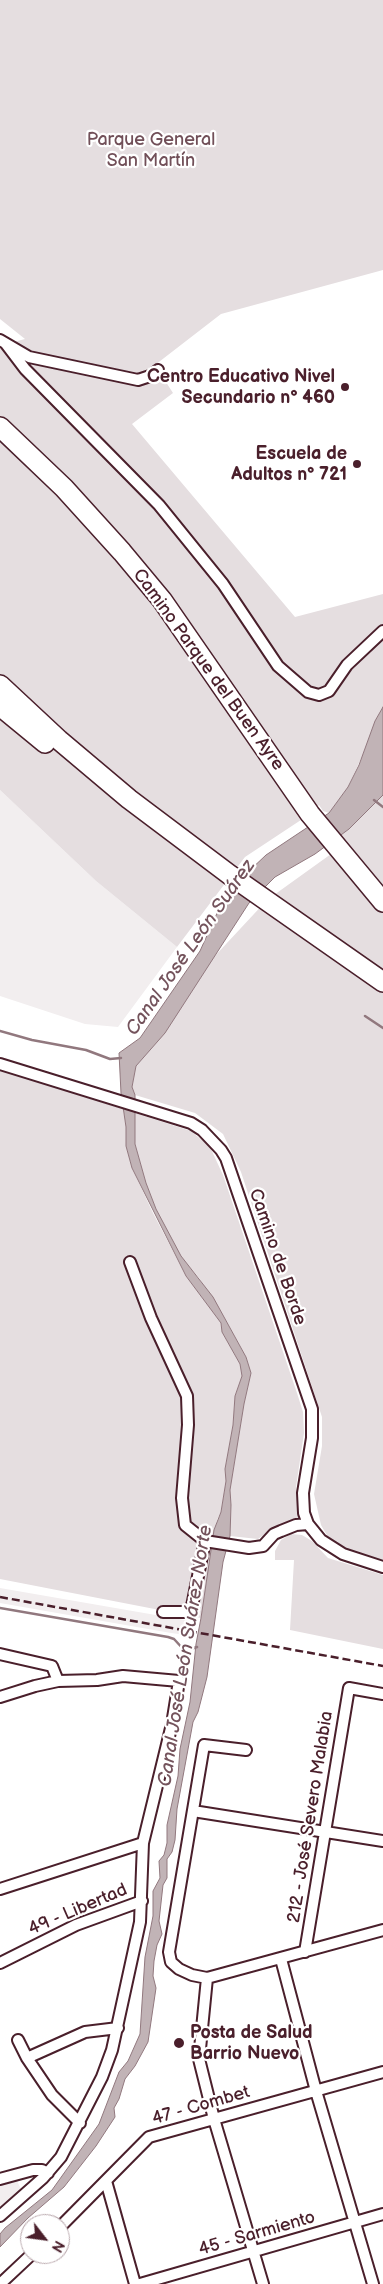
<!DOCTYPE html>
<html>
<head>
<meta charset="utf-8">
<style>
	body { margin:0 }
	#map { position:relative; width:383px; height:2284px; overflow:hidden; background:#fff; font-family:"Balsamiq Sans",sans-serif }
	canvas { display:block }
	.north { position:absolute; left:20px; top:2214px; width:50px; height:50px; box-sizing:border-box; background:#fff; border:1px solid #b7a5aa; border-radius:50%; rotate:120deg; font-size:14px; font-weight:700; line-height:20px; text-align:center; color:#4a1f2b }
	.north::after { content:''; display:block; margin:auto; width:18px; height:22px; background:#4a1f2b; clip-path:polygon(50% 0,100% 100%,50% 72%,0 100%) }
</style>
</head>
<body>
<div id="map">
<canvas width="383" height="2284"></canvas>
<div class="north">N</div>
</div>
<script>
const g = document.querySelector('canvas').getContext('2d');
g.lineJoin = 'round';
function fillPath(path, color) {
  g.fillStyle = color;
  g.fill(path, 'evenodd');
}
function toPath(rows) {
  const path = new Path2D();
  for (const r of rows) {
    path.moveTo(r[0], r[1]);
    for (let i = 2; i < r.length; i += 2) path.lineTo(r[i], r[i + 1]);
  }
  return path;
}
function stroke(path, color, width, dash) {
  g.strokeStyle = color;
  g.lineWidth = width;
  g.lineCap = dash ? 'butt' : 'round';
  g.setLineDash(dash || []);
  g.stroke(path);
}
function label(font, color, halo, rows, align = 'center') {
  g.font = font + ' "Balsamiq Sans",sans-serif';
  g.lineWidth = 4.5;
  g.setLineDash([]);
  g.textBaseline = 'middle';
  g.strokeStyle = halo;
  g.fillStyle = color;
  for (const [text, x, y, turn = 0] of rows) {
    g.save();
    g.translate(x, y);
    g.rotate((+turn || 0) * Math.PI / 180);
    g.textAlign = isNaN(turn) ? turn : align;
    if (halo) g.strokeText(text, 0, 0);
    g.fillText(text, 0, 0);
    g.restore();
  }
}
fillPath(toPath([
	[0,790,96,881,177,947,118,1027,85,1024,0,996],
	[0,1588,196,1622,195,1633,194,1636,171,1633,0,1603],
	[17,2181,21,2189,0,2207,0,2186]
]), '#f2eeef');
fillPath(toPath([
	[0,0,383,0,383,270,221,314,155,365,173,393,132,424,295,617,383,594,383,707,375,721,369,741,348,787,329,813,323,811,319,805,310,814,245,857,177,947,96,881,0,790,0,340,6,344,25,339,0,319],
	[383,773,383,1561,343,1548,329,1539,321,1525,314,1494,322,1446,322,1417,241,1172,223,1134,195,1113,135,1095,132,1087,136,1066,165,1032,213,958,267,900,338,849,349,846,341,835,349,829],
	[0,1070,123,1109,126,1127,126,1146,132,1168,153,1213,186,1276,221,1323,222,1332,240,1364,242,1376,235,1396,233,1425,225,1469,226,1481,221,1512,217,1520,201,1618,0,1579],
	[135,1113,191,1131,210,1147,223,1175,297,1393,303,1412,304,1433,296,1487,302,1520,287,1522,275,1527,258,1539,230,1536,231,1505,230,1490,244,1404,251,1373,246,1357,228,1324,199,1278,181,1257,156,1209,146,1183,135,1144],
	[291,1534,302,1535,312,1541,328,1558,383,1575,383,1649,290,1630,294,1560,275,1560,275,1551,281,1540]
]), '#e5dee0');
const water = toPath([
	[383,707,383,795,349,829,315,854,275,877,249,903,165,1033,136,1066,132,1087,135,1095,135,1144,146,1183,156,1209,181,1256,213,1297,246,1357,251,1373,244,1404,230,1490,231,1505,230,1536,223,1562,207,1677,198,1712,193,1722,177,1809,175,1840,172,1852,167,1859,167,1878,163,1885,159,1921,162,1934,157,1945,154,1961,153,1976,156,1988,148,2042,135,2066,125,2079,119,2099,114,2108,115,2117,96,2146,64,2187,28,2218,0,2247,0,2234,5,2228,52,2190,99,2124,119,2072,128,2061,140,2034,145,1957,153,1916,153,1891,160,1878,159,1861,164,1855,167,1843,167,1825,178,1776,180,1749,190,1702,196,1644,201,1618,214,1530,221,1512,226,1481,225,1469,233,1425,235,1396,242,1376,240,1364,222,1332,221,1323,186,1276,132,1168,126,1146,126,1127,121,1093,119,1053,140,1038,200,951,218,911,233,896,248,872,266,855,329,813,348,787,359,765,375,721,383,707]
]);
fillPath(water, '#c1b3b6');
stroke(water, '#91787e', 1);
stroke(toPath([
	[374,800,383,807],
	[365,1016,383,1028],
	[0,1031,32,1040,86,1050,110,1059,121,1058],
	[0,1608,168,1637,174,1639,185,1651,197,1647]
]), '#91787e', 2.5);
const minor = toPath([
	[0,340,29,357,138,380,150,376,158,370],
	[6,344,25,369,159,505,223,584,278,666,308,692,319,695,329,691,347,665,383,631],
	[0,1064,191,1123,202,1130,221,1150,226,1158,312,1409,312,1438,303,1493,304,1513,308,1524,321,1540,343,1554,383,1567],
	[130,1262,151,1318,187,1396,188,1425,182,1498,185,1525,205,1541,249,1548,263,1546,274,1534,281,1531,296,1525,308,1524],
	[163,1612,186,1612,192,1606,205,1541],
	[0,1654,52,1666,58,1681],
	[0,1697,35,1686,58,1681,97,1680,123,1676,179,1681,172,1724,143,1843,140,1922,112,2050,102,2077,61,2157,43,2178,0,2216],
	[246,1750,204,1745,169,1952,171,1962,179,1969,192,1975,207,1978,383,1930],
	[193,1811,383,1841],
	[0,1889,143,1843],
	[305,1952,349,1688,383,1694],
	[281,1959,316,2091,373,2284],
	[0,1963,76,1925,142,1901],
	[207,1978,199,2059,214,2119,263,2284],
	[18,2040,27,2058,52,2095,80,2123],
	[27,2058,85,2032,118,2028],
	[0,2179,33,2170,42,2170,48,2173],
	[106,2181,135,2284],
	[60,2227,149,2137,383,2072],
	[0,2284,32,2254],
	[140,2284,383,2214]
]);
const motorway = toPath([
	[0,427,64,488,122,552,162,600,310,814,383,902],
	[0,685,59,740,129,799,230,875,383,982],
	[0,706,45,743]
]);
stroke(minor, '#4a1f2b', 14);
stroke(motorway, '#4a1f2b', 22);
stroke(minor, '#fff', 10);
stroke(motorway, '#fff', 19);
stroke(toPath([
	[0,1597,383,1666]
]), '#4a1f2b', 2.5, [8, 4]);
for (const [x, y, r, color] of [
	[345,387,5,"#4a1f2b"],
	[357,464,5,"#4a1f2b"],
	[179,2043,6,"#4a1f2b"]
]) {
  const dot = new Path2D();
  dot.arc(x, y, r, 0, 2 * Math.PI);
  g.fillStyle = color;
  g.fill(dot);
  stroke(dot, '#fff', 2);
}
label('18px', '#714f58', '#fff', [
	["Parque General",151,140],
	["San Martín",151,161]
]);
label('bold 18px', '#4a1f2b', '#fff', [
	["Centro Educativo Nivel",335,377],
	["Secundario nº 460",335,398],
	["Escuela de",347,454],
	["Adultos nº 721",347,475],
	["Posta de Salud",190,2033,"left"],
	["Barrio Nuevo",190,2054,"left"]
], 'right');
label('18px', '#4a1f2b', '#fff', [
	["Camino Parque del Buen Ayre",208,670,54],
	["Camino de Borde",277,1257,71],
	["212 - José Severo Malabia",311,1817,-81],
	["49 - Libertad",78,1910,-23],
	["47 - Combet",201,2106,-16],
	["45 - Sarmiento",257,2234,-16]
]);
label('italic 19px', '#74535c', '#fff', [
	["Canal José León Suárez",191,948,-55],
	["Canal José León Suárez Norte",186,1656,-81]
]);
</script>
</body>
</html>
